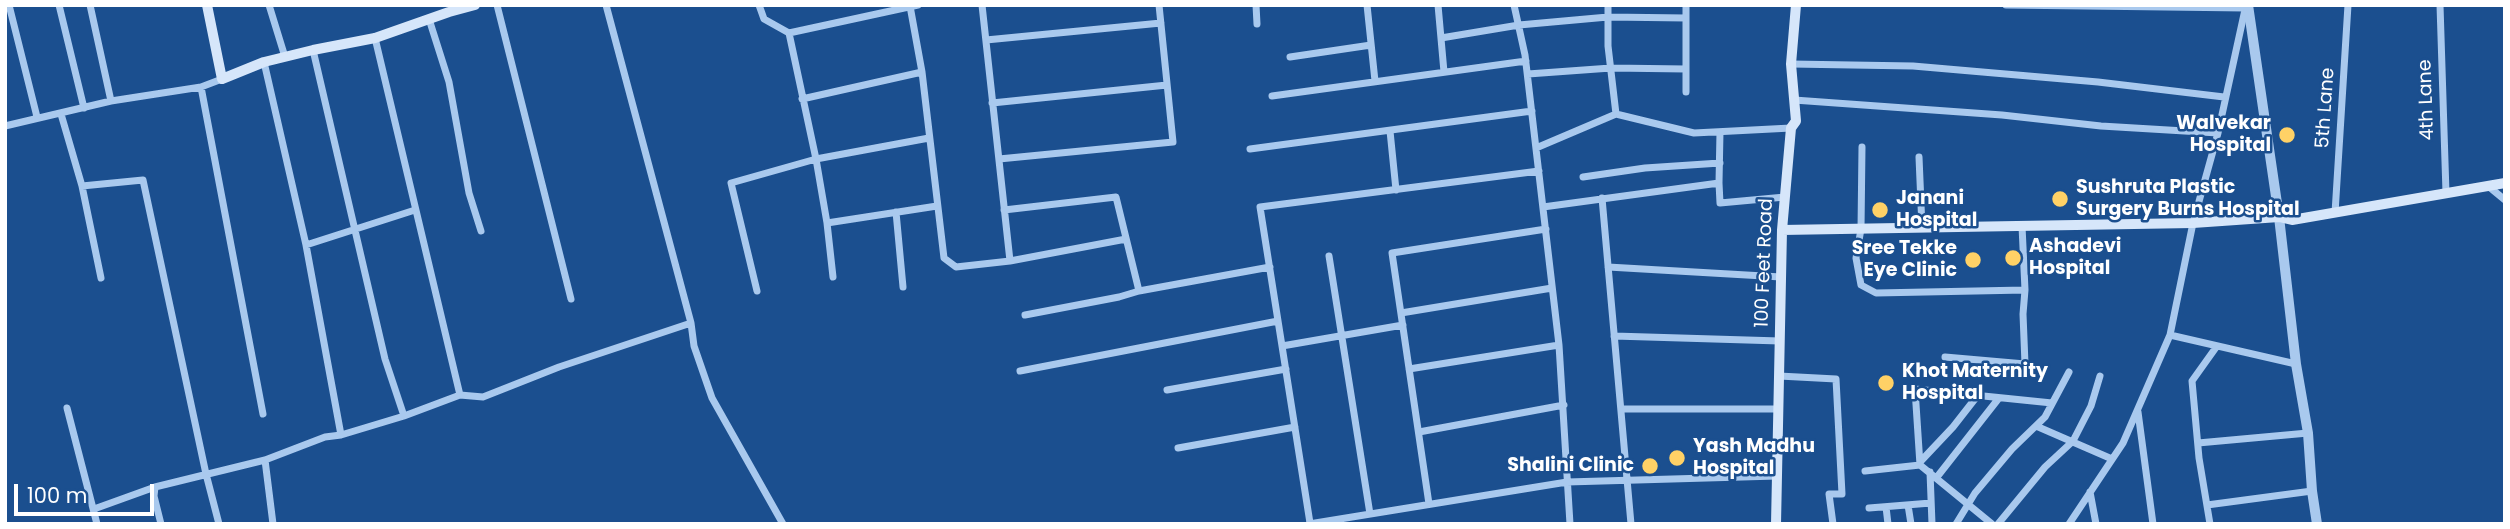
<!DOCTYPE html>
<html>
<head>
<meta charset="utf-8">
<style>
	body { margin:0 }
	#map { position:relative; width:2510px; height:529px; overflow:hidden; background:#1b4f8f; font-family:Poppins,sans-serif }
	canvas { display:block }
	.frame { position:absolute; inset:0; border:7px solid #fff; pointer-events:none }
	.scale { position:absolute; left:14px; top:484px; width:140px; height:32px; box-sizing:border-box; border:4px solid #fff; border-top:0; padding-left:9px; font-size:21px; line-height:24px; white-space:nowrap; color:#fff; -webkit-text-stroke:5px #1b4f8f; paint-order:stroke }
</style>
</head>
<body>
<div id="map">
<canvas width="2510" height="529"></canvas>
<div class="frame"></div>
<div class="scale">100 m</div>
</div>
<script>
const g = document.querySelector('canvas').getContext('2d');
g.lineJoin = 'round';
function toPath(rows) {
  const path = new Path2D();
  for (const r of rows) {
    path.moveTo(r[0], r[1]);
    for (let i = 2; i < r.length; i += 2) path.lineTo(r[i], r[i + 1]);
  }
  return path;
}
function stroke(path, color, width, dash) {
  g.strokeStyle = color;
  g.lineWidth = width;
  g.lineCap = dash ? 'butt' : 'round';
  g.setLineDash(dash || []);
  g.stroke(path);
}
function label(font, color, halo, rows, align = 'center') {
  g.font = font + ' Poppins,sans-serif';
  g.lineWidth = 5;
  g.setLineDash([]);
  g.textBaseline = 'middle';
  g.strokeStyle = halo;
  g.fillStyle = color;
  for (const [text, x, y, turn = 0] of rows) {
    g.save();
    g.translate(x, y);
    g.rotate((+turn || 0) * Math.PI / 180);
    g.textAlign = isNaN(turn) ? turn : align;
    if (halo) g.strokeText(text, 0, 0);
    g.fillText(text, 0, 0);
    g.restore();
  }
}
stroke(toPath([
	[9,5,37,117],
	[59,5,84,108],
	[90,5,111,101],
	[269,5,285,57],
	[497,5,571,299],
	[759,5,764,19,789,33,918,5],
	[982,5,1010,261],
	[1256,5,1257,24],
	[1367,5,1375,81],
	[1438,5,1444,72],
	[1514,5,1525,55,1559,345,1570,524],
	[1608,5,1608,46,1616,114],
	[2006,5,2245,8],
	[2440,5,2446,193],
	[910,6,922,72,944,258,956,267,1010,261,1126,239],
	[429,19,449,82,469,193,481,231],
	[789,33,816,159,827,223,833,277],
	[375,38,460,395],
	[1441,38,1519,25,1608,17,1686,18],
	[986,40,1161,23],
	[313,50,385,359,404,416],
	[1290,57,1371,45],
	[264,62,306,245,341,435],
	[1791,64,1913,66,2098,82,2224,97],
	[1528,74,1611,68,1686,69],
	[201,87,263,414],
	[1686,92,1686,5],
	[1272,96,1526,61],
	[802,99,922,72],
	[1794,100,2002,115,2101,126,2218,133],
	[992,103,1167,85],
	[61,114,82,186,143,180,206,474,219,524],
	[5,126,111,101,201,87,222,79],
	[1390,131,1396,190],
	[1862,147,1861,229,1856,258,1861,285,1876,293,2025,290],
	[1536,148,1616,114,1694,133,1791,128],
	[1250,149,1532,111],
	[1919,157,1922,228],
	[999,159,1173,142,1159,5],
	[1583,177,1645,168,1720,163],
	[1719,183,1720,203,1785,197],
	[82,186,101,278],
	[2488,186,2505,200],
	[1602,198,1631,524],
	[1543,207,1719,183,1720,132],
	[1004,210,1116,197,1139,291],
	[896,212,903,287],
	[2335,213,2348,5],
	[827,223,937,206],
	[306,245,415,210],
	[1329,256,1370,514],
	[1608,267,1781,277],
	[757,291,731,183,816,159,929,138],
	[1401,313,1552,288],
	[1025,315,1119,297,1139,291,1270,267],
	[691,323,694,346,712,398,783,524],
	[2170,335,2296,364],
	[1614,336,1780,341],
	[1282,346,1403,325],
	[1945,357,2025,364,2023,314,2025,290,2022,226],
	[1409,369,1559,345],
	[1020,371,1278,321],
	[1779,376,1836,379,1842,494,1829,494,1833,524],
	[1167,390,1286,369],
	[67,408,97,524],
	[1621,409,1778,409],
	[2138,412,2153,524],
	[2036,426,2112,459],
	[1419,432,1564,405],
	[2198,443,2308,433],
	[1178,448,1295,427],
	[265,460,273,524],
	[1920,462,1953,427,1978,395],
	[1920,465,1915,389,2052,403],
	[1865,471,1920,465,1992,524],
	[1930,472,1932,524],
	[1937,477,1999,398],
	[155,487,154,496,161,524],
	[2090,492,2096,524],
	[1429,504,1392,253,1546,229],
	[1908,505,1911,524],
	[2207,505,2312,491],
	[1886,507,1888,524],
	[1869,508,1931,503],
	[94,509,155,487,265,460,325,437,341,435,404,416,460,395,483,397,559,367,691,323,606,5],
	[1310,523,1260,207,1539,171],
	[1309,524,1567,482,1777,476],
	[1956,524,1975,493,2012,449,2045,417,2069,372],
	[1998,524,2045,467,2073,441,2091,406,2100,376],
	[2069,524,2123,443,2170,335,2193,223,2218,133,2246,5],
	[2210,524,2199,458,2192,381,2217,346]
]), '#a9c9ee', 7);
stroke(toPath([
	[2248,5,2279,217,2296,364,2308,433,2312,491,2317,524]
]), '#a9c9ee', 10);
stroke(toPath([
	[207,5,222,79,264,62,313,50,375,38,449,12,475,5],
	[1782,230,2193,223,2279,217,2292,220,2505,183],
	[1776,524,1782,230,1791,128,1796,121,1791,64,1796,5]
]), '#d6e6fa', 10);
for (const [x, y, r, color] of [
	[2287,135,9,"#ffd166"],
	[2060,199,9,"#ffd166"],
	[1880,210,9,"#ffd166"],
	[2013,258,9,"#ffd166"],
	[1973,260,9,"#ffd166"],
	[1886,383,9,"#ffd166"],
	[1677,458,9,"#ffd166"],
	[1650,466,9,"#ffd166"]
]) {
  const dot = new Path2D();
  dot.arc(x, y, r, 0, 2 * Math.PI);
  g.fillStyle = color;
  g.fill(dot);
  stroke(dot, '#1b4f8f', 2.5);
}
label('19px', '#fff', '#1b4f8f', [
	["4th Lane",2427,100,-92],
	["5th Lane",2326,108,-86],
	["100 Feet Road",1765,263,-88]
]);
label('bold 19px', '#fff', '#1b4f8f', [
	["Walvekar",2271,124,"right"],
	["Hospital",2271,146,"right"],
	["Sushruta Plastic",2076,188],
	["Surgery Burns Hospital",2076,210],
	["Janani",1896,199],
	["Hospital",1896,221],
	["Ashadevi",2029,247],
	["Hospital",2029,269],
	["Sree Tekke",1957,249,"right"],
	["Eye Clinic",1957,271,"right"],
	["Khot Maternity",1902,372],
	["Hospital",1902,394],
	["Yash Madhu",1693,447],
	["Hospital",1693,469],
	["Shalini Clinic",1634,466,"right"]
], 'left');
</script>
</body>
</html>
